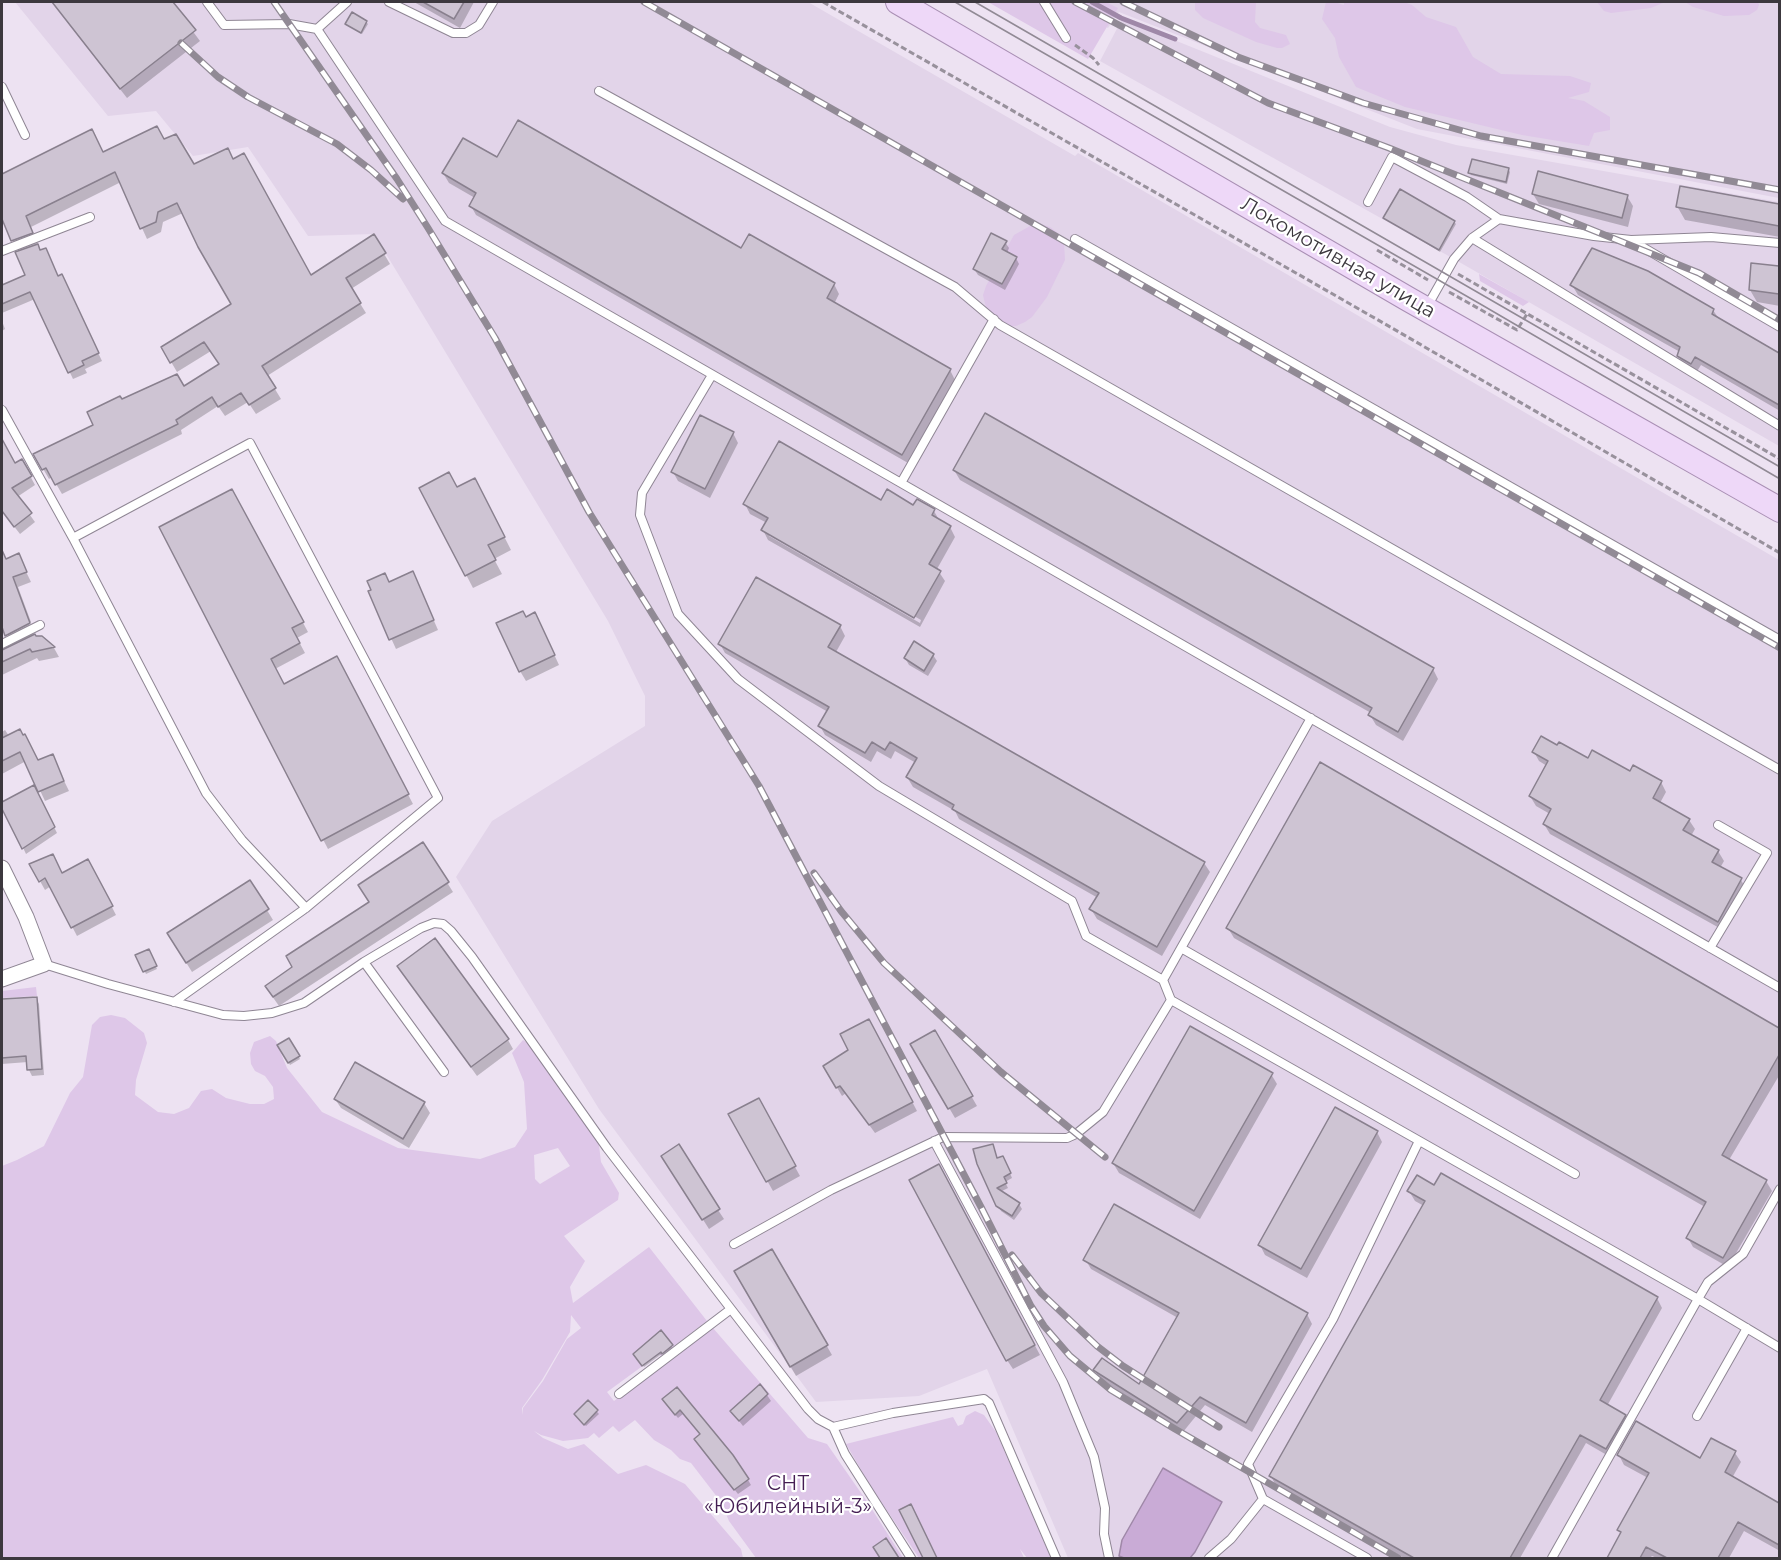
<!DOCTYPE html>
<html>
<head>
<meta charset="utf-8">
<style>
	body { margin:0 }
	#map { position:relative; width:1781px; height:1560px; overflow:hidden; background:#ede2f2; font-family:Montserrat,sans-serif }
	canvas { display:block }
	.frame { position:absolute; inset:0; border:3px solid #3c383e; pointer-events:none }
</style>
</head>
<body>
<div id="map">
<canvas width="1781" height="1560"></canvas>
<div class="frame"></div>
</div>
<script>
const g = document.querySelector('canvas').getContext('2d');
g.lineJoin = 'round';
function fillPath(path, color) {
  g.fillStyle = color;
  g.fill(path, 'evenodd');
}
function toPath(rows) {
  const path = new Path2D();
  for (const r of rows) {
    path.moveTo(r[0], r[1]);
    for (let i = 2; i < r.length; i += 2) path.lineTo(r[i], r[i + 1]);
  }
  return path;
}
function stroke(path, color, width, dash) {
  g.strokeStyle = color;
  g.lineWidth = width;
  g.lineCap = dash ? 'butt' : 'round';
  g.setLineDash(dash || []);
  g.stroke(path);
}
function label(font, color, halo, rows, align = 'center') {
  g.font = font + ' Montserrat,sans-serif';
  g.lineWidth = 4.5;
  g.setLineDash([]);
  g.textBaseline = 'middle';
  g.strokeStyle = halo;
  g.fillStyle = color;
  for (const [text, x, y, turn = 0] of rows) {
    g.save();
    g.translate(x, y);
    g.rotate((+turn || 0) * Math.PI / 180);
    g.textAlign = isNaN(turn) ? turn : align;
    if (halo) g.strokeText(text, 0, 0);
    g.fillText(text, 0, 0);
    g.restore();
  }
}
fillPath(toPath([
	[15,2,808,2,1075,156,1078,153,1779,560,1779,1558,1068,1558,987,1369,919,1396,816,1402,599,1109,456,877,492,821,645,726,645,696,608,621,374,234,308,236,248,147,193,156,156,111,108,116],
	[1060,2,1779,2,1779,198,1417,129,1119,12,1108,28],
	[1122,19,1390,127,1456,145,1779,202,1779,446,1454,259,1100,61]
]), '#e2d4e9');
fillPath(toPath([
	[988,2,1106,2,1118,8,1088,59],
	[1195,2,1256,2,1255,22,1260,28,1286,35,1290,44,1282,48,1277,48,1256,42,1203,18,1195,10],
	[1326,2,1334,2,1344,5,1344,2,1404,2,1412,5,1426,17,1456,27,1473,57,1501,74,1570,76,1591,83,1589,92,1568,98,1584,101,1610,117,1610,130,1594,133,1589,146,1522,135,1405,107,1356,87,1339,57,1335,38,1322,19],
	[1597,2,1665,2,1651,8,1611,13,1604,11],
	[1685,2,1758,2,1759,5,1757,10,1749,15,1724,16,1693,7],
	[1041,224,1050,227,1059,234,1064,243,1065,260,1047,297,1032,317,1025,322,1016,326,1008,326,1002,323,986,308,983,295,986,286,1014,235,1032,225],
	[1479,274,1529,302,1523,306,1480,281],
	[36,987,37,996,2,998,2,991],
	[111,1015,125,1018,144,1033,147,1043,136,1080,135,1095,158,1112,174,1114,189,1108,201,1091,212,1089,226,1098,250,1104,264,1104,274,1099,273,1087,265,1076,255,1071,251,1064,250,1053,254,1042,270,1036,276,1041,287,1068,322,1112,398,1148,480,1159,515,1147,527,1129,524,1082,512,1053,523,1040,536,1049,594,1135,599,1145,601,1162,619,1193,618,1200,564,1236,585,1261,570,1287,573,1303,649,1247,707,1321,661,1356,659,1354,607,1392,614,1401,713,1328,808,1438,827,1444,868,1503,903,1558,756,1558,729,1521,721,1502,691,1463,680,1459,671,1450,654,1440,635,1420,619,1432,613,1426,599,1438,594,1433,588,1438,563,1441,541,1435,534,1431,543,1438,568,1449,584,1444,618,1474,646,1465,685,1484,741,1549,743,1558,2,1558,2,1166,17,1160,44,1146,70,1093,83,1077,92,1025,100,1017],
	[558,1148,570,1166,540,1184,535,1179,534,1155],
	[571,1315,581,1328,567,1339,543,1381,523,1408,523,1415,522,1408,542,1380,570,1332],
	[975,1411,984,1415,996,1432,1051,1558,1027,1558,1020,1549,1024,1558,919,1558,871,1487,846,1444,953,1417,958,1426,963,1424,966,1416]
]), '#dec7e8');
const water = toPath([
	[1163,1468,1222,1502,1195,1552,1190,1558,1124,1558,1119,1556,1122,1540,1163,1468]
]);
fillPath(water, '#c9abd6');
stroke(water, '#9f88a8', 1.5);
fillPath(toPath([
	[52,2,171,2,200,41,127,98],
	[414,2,474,2,460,28],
	[366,22,368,24,362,34,347,24],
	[91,131,103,153,164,141,193,166,233,160,310,277,374,237,390,264,351,289,366,313,267,376,281,399,256,414,248,402,225,416,218,406,181,430,182,434,62,494,52,477,49,479,35,455,95,425,122,401,184,388,220,365,211,351,177,372,163,348,233,304,183,213,163,222,161,232,147,239,121,182,31,227,41,251,58,277,65,283,102,361,85,369,87,373,73,379,35,299,2,313,2,287,27,276,19,252,5,223,2,225,2,176],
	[497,159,834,284,839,294,834,304,950,370,955,380,908,463,476,215,471,206,475,198,449,183,443,173],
	[1508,169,1510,172,1507,184,1471,175,1470,173],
	[1681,188,1780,206,1780,237,1685,220,1677,206],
	[1533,194,1627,196,1633,206,1628,227,1539,204],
	[1385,218,1454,222,1456,224,1440,252],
	[1005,242,1009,248,1007,253,1016,258,1019,264,1005,290,978,275,974,269],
	[1753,265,1780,268,1780,306,1757,302,1750,290],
	[1572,285,1713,310,1719,319,1780,355,1780,411,1701,365,1696,373,1684,366,1678,356,1680,352,1578,295],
	[2,321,5,329,2,331],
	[733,433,738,443,710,498,678,481,673,472],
	[2,442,15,465,22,461,35,485,17,497,35,522,20,534,2,511,2,499,4,496,2,492],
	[954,470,1433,669,1438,679,1403,741,1376,725,1370,715,1371,713,960,480],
	[421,488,457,489,482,493,511,550,494,559,502,574,473,588],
	[237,500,308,632,297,638,305,653,275,669,283,686,342,668,413,804,328,849,161,528],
	[882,502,934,511,939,520,950,527,955,537,937,569,945,581,920,627,768,540,763,530,767,523,750,514,745,504],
	[769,533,921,620,920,623,769,536],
	[18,555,31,582,18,587,31,622,29,623,33,634,36,638,42,637,54,648,59,657,39,661,37,658,2,675,2,651,13,647,2,623,2,563],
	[385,574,390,583,417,582,438,630,396,649,370,592],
	[525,619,540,624,559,665,526,681,520,671],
	[840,626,845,636,836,652,1204,863,1210,872,1162,956,1097,919,1091,909,1098,898,959,819,955,811,913,787,907,777,916,763,895,751,891,759,877,751,871,762,825,735,820,726,828,712,725,653,720,644],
	[933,655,937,661,928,676,909,665,905,658],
	[5,730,9,736,38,762,52,756,69,791,45,801,26,761,2,774,2,732],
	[1534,752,1589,760,1661,782,1666,792,1660,803,1689,820,1695,829,1691,836,1718,851,1724,861,1720,868,1741,880,1746,889,1723,930,1550,834,1544,824,1550,814,1536,806,1530,796,1547,766,1539,761],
	[1321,764,1780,1029,1780,1074,1729,1160,1766,1181,1772,1191,1728,1267,1693,1247,1688,1238,1705,1207,1234,938,1228,928],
	[34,787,57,833,26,854,2,803],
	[423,844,453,892,279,1006,272,996,294,968,371,903],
	[31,865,62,874,93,870,116,915,77,936,51,886,45,890],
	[250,882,273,920,192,972,174,943],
	[148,951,157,969,146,974,137,956],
	[398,966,508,1040,513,1049,477,1076],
	[36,998,39,1004,44,1075,32,1076,29,1070,28,1062,2,1064,2,1000],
	[874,1029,917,1111,875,1133,846,1093,842,1096,825,1067,850,1050],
	[934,1032,977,1106,955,1118,912,1044],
	[289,1040,300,1059,290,1065,279,1045],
	[1271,1074,1277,1084,1200,1219,1119,1173,1113,1163],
	[335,1099,424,1103,430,1113,409,1148,341,1108],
	[758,1100,800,1176,773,1191,730,1115],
	[1377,1132,1382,1142,1307,1278,1265,1255,1260,1245],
	[993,1146,998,1160,1005,1162,1012,1178,1005,1182,1008,1188,1000,1192,1019,1204,1022,1209,1014,1220,1001,1211,998,1205],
	[669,1166,718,1210,724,1219,709,1229],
	[944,1175,1040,1355,1013,1369,1007,1360],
	[1409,1191,1657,1298,1662,1308,1607,1406,1625,1416,1630,1426,1612,1458,1586,1443,1520,1558,1404,1558,1276,1486,1271,1476,1424,1206,1415,1201],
	[772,1251,832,1355,796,1376,736,1272],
	[1085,1259,1307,1314,1312,1324,1252,1432,1205,1405,1183,1432,1100,1379,1095,1370,1140,1386,1178,1318,1091,1269],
	[661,1332,673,1349,664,1355,663,1353,644,1367,635,1354],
	[677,1389,732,1456,748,1480,751,1485,738,1494,698,1444,701,1435,683,1414,678,1418,666,1404],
	[767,1395,771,1401,743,1426,732,1412],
	[588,1402,599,1414,586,1426,577,1417],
	[1712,1440,1735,1453,1741,1462,1732,1478,1780,1505,1780,1551,1744,1531,1729,1558,1657,1558,1652,1556,1650,1558,1608,1558,1622,1535,1618,1530,1648,1478,1624,1465,1619,1455,1701,1460]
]), '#0003');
stroke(toPath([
	[1092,2,1121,18,1175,39]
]), '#9f88a8', 5);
const building = toPath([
	[52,2,173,2,196,30,120,89,52,2],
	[423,2,464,2,454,19,423,2],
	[352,12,367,21,361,33,345,24,352,12],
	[518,120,741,248,749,234,835,283,827,298,951,369,902,455,469,206,476,193,442,173,463,138,497,157,518,120],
	[157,126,164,139,176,134,194,164,228,148,233,159,244,153,311,275,374,234,386,253,346,278,361,303,262,366,276,388,249,405,241,393,218,407,212,397,176,420,178,424,55,485,46,468,42,470,33,454,93,425,87,412,120,396,122,399,177,374,184,386,219,364,204,342,170,363,161,347,231,304,198,247,177,203,158,212,156,222,140,229,115,172,26,216,33,233,11,241,2,219,2,174,92,129,103,152,157,126],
	[1472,159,1509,168,1506,182,1468,173,1472,159],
	[1538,171,1628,195,1622,218,1532,194,1538,171],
	[1680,186,1779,204,1779,226,1676,207,1680,186],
	[1400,189,1455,221,1439,250,1383,218,1400,189],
	[991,233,1007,241,1002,249,1017,257,1002,284,973,269,991,233],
	[38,244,40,250,46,248,58,276,62,274,99,353,82,361,84,365,68,373,30,292,2,304,2,285,25,275,15,252,38,244],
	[1592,248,1648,271,1714,309,1712,314,1779,353,1779,405,1695,357,1691,364,1677,356,1680,347,1570,285,1592,248],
	[1751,263,1779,266,1779,294,1749,290,1751,263],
	[985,413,1434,668,1398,732,1368,715,1372,708,953,470,985,413],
	[700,415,734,432,705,489,671,472,700,415],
	[2,439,15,463,22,459,32,476,12,488,32,513,14,527,2,511,2,439],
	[779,441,881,500,887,489,913,505,917,499,935,509,932,515,951,526,929,564,941,571,914,618,761,530,768,518,743,504,779,441],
	[449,472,457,487,475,478,505,537,488,545,496,560,465,576,419,488,449,472],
	[232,489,304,622,292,628,300,643,271,659,284,684,337,656,409,794,321,841,159,527,232,489],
	[2,550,6,559,19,553,27,572,13,577,30,623,5,636,2,627,2,550],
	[413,571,434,620,389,640,368,591,371,590,367,581,385,573,389,582,413,571],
	[756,577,841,625,828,647,1205,862,1157,947,1089,909,1099,893,952,809,954,805,906,777,917,758,890,742,885,750,872,742,865,753,818,726,829,707,718,644,756,577],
	[523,611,526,617,535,612,555,655,519,672,496,623,523,611],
	[35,634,36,636,42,636,55,647,32,652,30,649,2,662,2,650,35,634],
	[914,641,934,654,924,671,904,658,914,641],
	[20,729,23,735,25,734,38,760,53,754,64,781,38,792,20,752,2,761,2,738,20,729],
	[1541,736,1557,745,1559,742,1588,758,1592,750,1630,771,1633,765,1662,781,1653,798,1690,819,1683,830,1719,850,1712,862,1742,878,1718,922,1543,824,1551,809,1529,796,1548,761,1532,752,1541,736],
	[1320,762,1779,1028,1779,1055,1722,1155,1767,1180,1723,1258,1686,1238,1706,1202,1226,928,1320,762],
	[34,785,55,827,22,849,2,809,2,802,34,785],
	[423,842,449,882,273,997,265,986,292,967,286,956,369,902,358,885,423,842],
	[53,854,62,873,88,859,113,906,71,928,45,878,39,882,29,864,53,854],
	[250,880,269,909,186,963,167,933,250,880],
	[435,938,509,1039,471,1067,397,966,435,938],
	[149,949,157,966,143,972,135,955,149,949],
	[37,997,42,1069,27,1070,26,1056,2,1058,2,999,37,997],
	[869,1019,913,1102,869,1125,840,1086,836,1088,823,1066,848,1050,840,1034,869,1019],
	[1190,1026,1273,1073,1194,1211,1112,1163,1190,1026],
	[935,1030,973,1096,948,1109,910,1044,935,1030],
	[289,1038,300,1056,288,1063,277,1045,289,1038],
	[355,1062,425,1102,403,1139,334,1099,355,1062],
	[759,1098,796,1166,766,1182,728,1114,759,1098],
	[1335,1107,1378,1131,1301,1269,1258,1245,1335,1107],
	[679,1144,720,1209,702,1220,661,1156,679,1144],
	[993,1144,997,1158,1003,1156,1011,1173,1004,1177,1007,1183,997,1188,1020,1203,1012,1216,996,1206,977,1164,973,1149,993,1144],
	[939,1164,1035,1345,1006,1361,909,1180,939,1164],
	[1441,1173,1658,1297,1600,1400,1626,1415,1606,1449,1580,1435,1510,1558,1414,1558,1269,1476,1425,1201,1407,1191,1417,1175,1434,1185,1441,1173],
	[1114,1204,1308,1313,1246,1423,1200,1397,1177,1423,1093,1370,1102,1358,1139,1384,1179,1313,1083,1260,1114,1204],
	[772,1249,828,1345,790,1367,734,1271,772,1249],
	[661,1330,673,1345,662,1354,661,1352,642,1366,633,1354,661,1330],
	[760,1384,768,1394,739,1421,730,1411,760,1384],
	[677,1387,733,1455,749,1479,734,1490,694,1439,700,1434,680,1410,675,1415,662,1399,677,1387],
	[588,1400,598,1410,584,1425,574,1414,588,1400],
	[1636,1421,1700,1458,1711,1438,1736,1451,1725,1472,1779,1503,1779,1545,1738,1522,1718,1558,1667,1558,1646,1547,1640,1558,1607,1558,1621,1532,1617,1530,1649,1473,1617,1455,1636,1421],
	[911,1504,937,1558,923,1558,899,1510,911,1504],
	[886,1538,899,1558,880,1558,873,1547,886,1538]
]);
fillPath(building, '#cec4d3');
stroke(building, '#89808e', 1.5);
const service = toPath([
	[207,2,224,25,289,24,317,29,445,221,1780,988],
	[389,2,453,33,466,33,479,25,493,2],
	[1044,2,1066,38],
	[317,29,347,2],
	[2,87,25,135],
	[599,91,955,287,1000,325,1780,770],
	[1368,202,1392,157,1467,197,1499,219],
	[1472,238,1780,426],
	[1075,239,1780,640],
	[1632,241,1780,327],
	[2,251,90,217],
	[1428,305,1454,259,1472,238,1499,219,1594,236,1631,240,1711,237,1780,243],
	[712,375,642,493,640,515,678,614,738,679,879,786,1072,901,1086,936,1163,980,1171,1000,1103,1112,1076,1134,1067,1138,943,1137,831,1190,734,1244],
	[2,410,73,538,206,793,242,840,306,908],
	[901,483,994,319],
	[73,538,250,443,438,798,306,908,174,1002],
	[2,644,40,625],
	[1181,948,1575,1174],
	[1710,948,1767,853,1718,825],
	[364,962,444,1072],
	[44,964,108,984,223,1015,244,1016,272,1013,304,1003,364,962,421,928,434,923,443,924,451,931,472,957,607,1148,808,1409,818,1419,833,1427,893,1413,984,1399,989,1403,1056,1558],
	[1163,980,1311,718],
	[1171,1000,1698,1299,1552,1558],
	[934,1141,1063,1382,1094,1457,1105,1508,1104,1534,1109,1558],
	[1780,1189,1743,1254,1708,1282,1698,1299,1780,1348],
	[619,1394,731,1309],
	[1697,1416,1747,1328],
	[833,1427,845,1454,911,1558],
	[1209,1558,1231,1539,1263,1499],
	[1367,1558,1263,1499,1248,1464,1333,1319,1419,1141]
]);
const minor = toPath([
	[2,868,26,917,44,964,2,979]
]);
const primary = toPath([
	[898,2,1408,299,1780,510]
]);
stroke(service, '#8f8694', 10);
stroke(minor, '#8f8694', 17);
stroke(primary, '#a98fb4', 26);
stroke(toPath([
	[823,2,1392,328,1780,553],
	[1075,45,1093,58,1099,65],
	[1377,250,1428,280],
	[1458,274,1780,459],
	[1449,292,1517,330,1527,314]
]), '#98919c', 3, [6, 3]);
stroke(service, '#fff', 8);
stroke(minor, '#fff', 15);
stroke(primary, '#eed8f8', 24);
stroke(toPath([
	[955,2,1482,305,1780,479],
	[975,2,1780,467]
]), '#918a95', 1.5);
const rail = toPath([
	[274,2,397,179,428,228,495,338,589,512,759,786,981,1207,1031,1306,1044,1326,1070,1356,1111,1390,1175,1429,1398,1558],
	[644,2,1780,648],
	[1075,2,1268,103,1389,148,1699,273,1780,320],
	[1123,2,1238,57,1363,103,1481,136,1780,190],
	[181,43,218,77,248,97,337,144,371,170,403,199],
	[814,873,841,911,884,963,1001,1072,1105,1157],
	[1012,1255,1041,1293,1097,1346,1123,1366,1219,1427]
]);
stroke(rail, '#918a95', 7);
stroke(rail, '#fff', 4.5, [14]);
label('20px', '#3c383e', '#fff', [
	["Локомотивная улица",1338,258,30]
]);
label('20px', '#441e53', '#fff', [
	["СНТ",788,1484],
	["«Юбилейный-3»",788,1507]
]);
</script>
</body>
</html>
